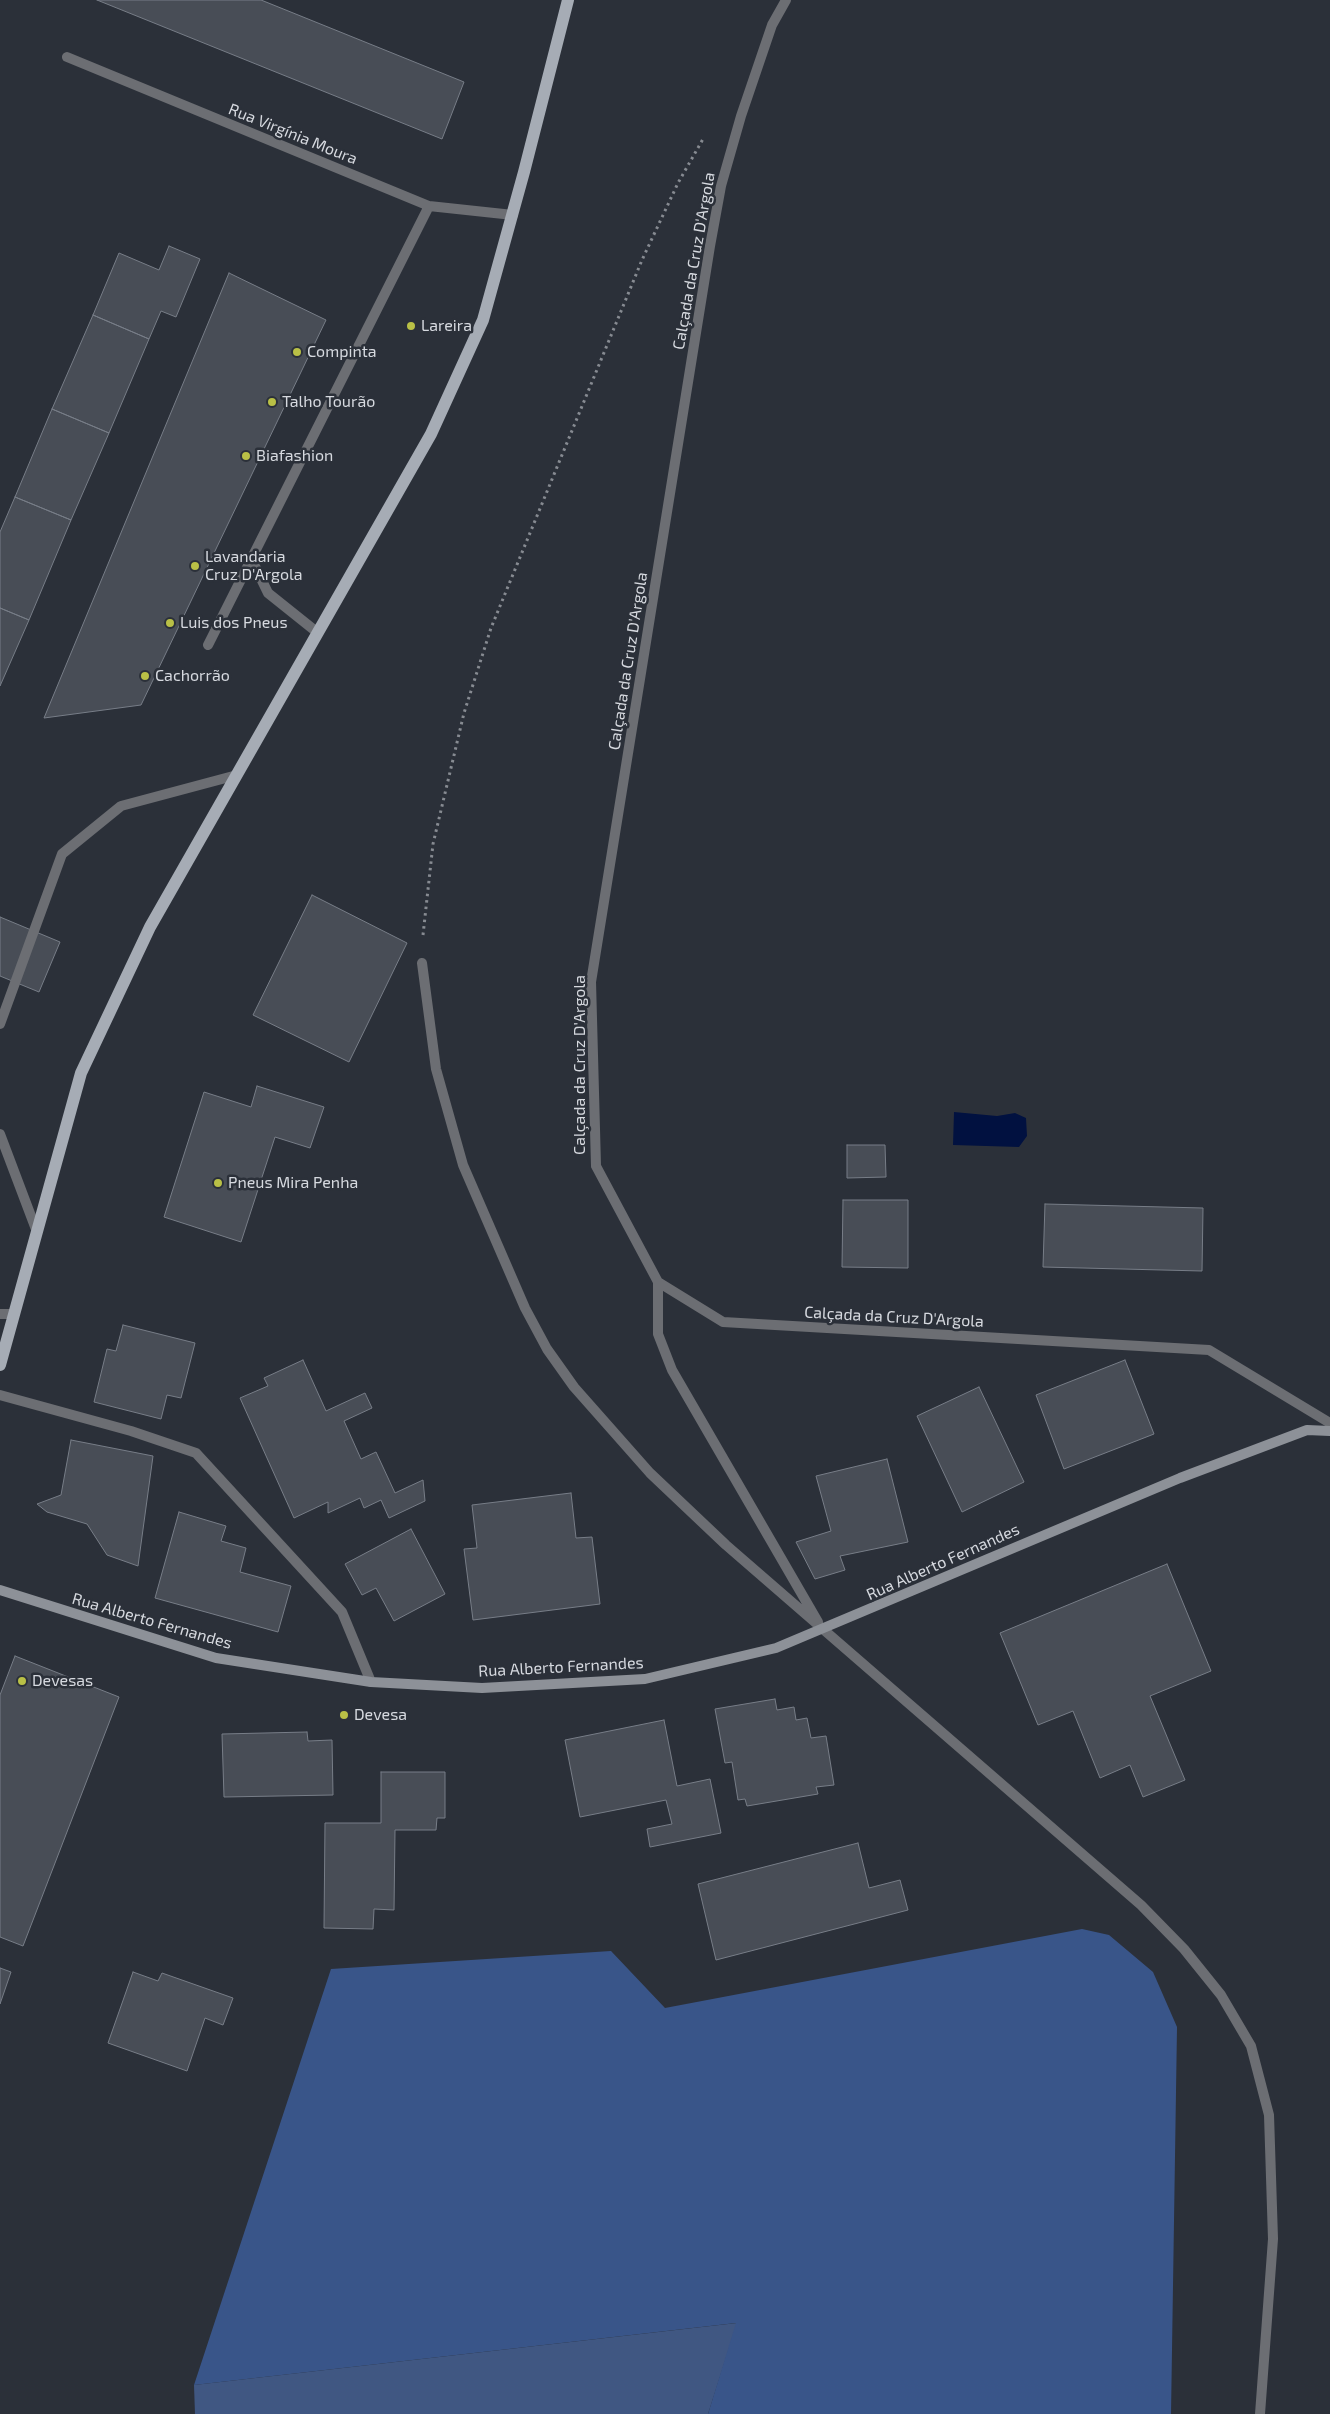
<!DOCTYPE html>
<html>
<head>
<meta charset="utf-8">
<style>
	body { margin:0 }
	canvas { display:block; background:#2b3039 }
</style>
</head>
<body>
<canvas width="1330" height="2414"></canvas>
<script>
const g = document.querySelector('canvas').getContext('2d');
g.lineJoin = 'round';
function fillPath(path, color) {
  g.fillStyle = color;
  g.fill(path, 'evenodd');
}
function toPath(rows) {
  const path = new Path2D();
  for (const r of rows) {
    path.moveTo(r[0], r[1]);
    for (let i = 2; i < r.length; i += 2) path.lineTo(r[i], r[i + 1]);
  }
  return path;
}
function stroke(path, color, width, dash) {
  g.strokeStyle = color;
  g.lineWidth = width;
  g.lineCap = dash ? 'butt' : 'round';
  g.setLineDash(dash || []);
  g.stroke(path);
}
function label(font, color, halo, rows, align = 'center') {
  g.font = font + ' "Exo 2",sans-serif';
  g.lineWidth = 5;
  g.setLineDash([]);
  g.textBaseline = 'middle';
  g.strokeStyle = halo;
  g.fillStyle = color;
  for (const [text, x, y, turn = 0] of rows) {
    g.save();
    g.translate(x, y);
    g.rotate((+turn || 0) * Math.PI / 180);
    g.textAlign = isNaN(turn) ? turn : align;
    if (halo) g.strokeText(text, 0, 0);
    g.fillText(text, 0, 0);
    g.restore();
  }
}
fillPath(toPath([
	[737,2323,708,2414,195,2414,194,2385]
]), '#405782');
fillPath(toPath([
	[1082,1929,1109,1935,1153,1972,1177,2027,1171,2414,708,2414,736,2323,194,2385,331,1969,611,1951,665,2008]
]), '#395589');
fillPath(toPath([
	[954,1112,997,1116,1015,1113,1026,1118,1027,1136,1019,1147,953,1145]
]), '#011140');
const building = toPath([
	[97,0,261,0,464,82,442,139,97,0],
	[169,246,200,259,176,317,161,311,149,339,93,315,119,253,159,270,169,246],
	[229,273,326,320,141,705,44,718,229,273],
	[93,315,149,339,109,433,52,409,93,315],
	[52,409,109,433,71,520,15,497,52,409],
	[15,497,71,520,29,620,0,608,0,532,15,497],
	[0,608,29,620,0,686,0,608],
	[312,895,407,943,349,1062,253,1015,312,895],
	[0,917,60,942,39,992,0,976,0,917],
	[257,1086,324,1107,310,1148,275,1137,241,1242,164,1217,204,1092,251,1107,257,1086],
	[847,1145,885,1145,886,1177,847,1178,847,1145],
	[843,1200,908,1200,908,1268,842,1267,843,1200],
	[1045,1204,1203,1208,1202,1271,1043,1267,1045,1204],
	[123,1325,195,1343,181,1398,167,1395,161,1419,94,1402,107,1349,116,1351,123,1325],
	[303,1360,326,1411,365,1393,372,1408,344,1421,361,1459,376,1452,395,1493,423,1480,425,1501,389,1518,381,1500,364,1508,360,1498,328,1513,328,1502,294,1518,240,1398,268,1386,264,1378,303,1360],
	[1125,1360,1154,1434,1064,1469,1036,1395,1125,1360],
	[979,1387,1024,1482,962,1512,917,1416,979,1387],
	[71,1440,153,1456,138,1566,107,1555,87,1524,47,1512,37,1504,61,1495,71,1440],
	[887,1459,908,1542,840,1556,845,1570,815,1579,796,1542,831,1531,816,1476,887,1459],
	[571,1493,576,1538,592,1537,600,1604,473,1620,464,1549,477,1548,472,1505,571,1493],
	[179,1512,226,1526,221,1541,246,1548,240,1572,291,1586,278,1632,155,1598,179,1512],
	[411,1529,445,1594,394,1621,376,1588,362,1595,345,1564,411,1529],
	[1167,1564,1211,1671,1150,1696,1185,1780,1143,1797,1130,1765,1100,1778,1073,1711,1038,1725,1000,1633,1167,1564],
	[15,1656,119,1697,23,1946,0,1937,0,1695,15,1656],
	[775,1699,777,1710,794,1707,796,1720,807,1718,811,1738,826,1736,834,1785,816,1787,818,1794,747,1806,745,1799,738,1800,732,1762,725,1763,715,1709,775,1699],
	[664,1720,677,1786,710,1779,721,1833,650,1847,647,1829,672,1824,666,1800,580,1817,565,1740,664,1720],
	[307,1732,308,1741,332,1740,333,1795,224,1797,222,1734,307,1732],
	[381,1772,445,1772,445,1818,437,1818,436,1830,395,1830,394,1910,374,1909,373,1929,324,1928,325,1823,381,1823,381,1772],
	[858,1843,869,1888,900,1880,908,1910,716,1960,698,1884,858,1843],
	[0,1968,11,1972,0,2004,0,1968],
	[133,1972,158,1981,162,1973,233,1998,223,2025,205,2018,187,2071,108,2043,133,1972]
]);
fillPath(building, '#484d56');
stroke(building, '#777d87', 1);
stroke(toPath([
	[423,935,433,844,464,713,491,628,642,260,678,183,703,139]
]), '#878b92', 3, [2.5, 4]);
stroke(toPath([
	[0,1024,62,854,121,806,237,775],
	[0,1134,37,1232]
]), '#6c6e73', 10);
stroke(toPath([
	[786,0,772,25,741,116,721,186,710,246,591,982,596,1166,658,1282,723,1322,1209,1350,1330,1423],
	[67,57,429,206,513,215],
	[251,558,268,593,318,633],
	[208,645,429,206],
	[422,963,436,1069,463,1165,525,1308,547,1349,574,1387,650,1473,726,1545,1141,1905,1184,1949,1221,1995,1251,2046,1269,2115,1273,2239,1260,2414],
	[658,1282,658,1334,672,1370,818,1622],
	[0,1314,13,1314],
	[0,1395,131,1431,196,1453,342,1612,371,1682]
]), '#6c6e73', 10);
stroke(toPath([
	[0,1590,216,1658,371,1682,482,1688,645,1679,776,1648,1180,1478,1307,1430,1330,1431]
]), '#8d9198', 10);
stroke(toPath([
	[0,1365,81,1073,150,927,431,434,483,320,524,172,568,0]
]), '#a6acb5', 12);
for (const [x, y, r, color] of [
	[411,326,5,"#b9c046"],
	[297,352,5,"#b9c046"],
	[272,402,5,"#b9c046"],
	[246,456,5,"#b9c046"],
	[195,566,5,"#b9c046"],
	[170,623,5,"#b9c046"],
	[145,676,5,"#b9c046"],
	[218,1183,5,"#b9c046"],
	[22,1681,5,"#b9c046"],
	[344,1715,5,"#b9c046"]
]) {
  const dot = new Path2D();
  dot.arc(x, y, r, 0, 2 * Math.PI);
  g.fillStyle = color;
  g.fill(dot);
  stroke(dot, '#2b3039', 2);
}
label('16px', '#d6d9df', '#2b3039', [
	["Rua Virgínia Moura",293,134,22],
	["Calçada da Cruz D'Argola",694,261,-80],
	["Calçada da Cruz D'Argola",628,661,-81],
	["Calçada da Cruz D'Argola",580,1065,-90],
	["Calçada da Cruz D'Argola",894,1317,3],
	["Rua Alberto Fernandes",943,1562,-24],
	["Rua Alberto Fernandes",152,1621,16],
	["Rua Alberto Fernandes",561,1667,-3]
]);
label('16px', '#d6d9df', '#2b3039', [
	["Lareira",421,326],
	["Compinta",307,352],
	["Talho Tourão",282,402],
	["Biafashion",256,456],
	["Lavandaria",205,557],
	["Cruz D'Argola",205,575],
	["Luis dos Pneus",180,623],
	["Cachorrão",155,676],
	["Pneus Mira Penha",228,1183],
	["Devesas",32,1681],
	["Devesa",354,1715]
], 'left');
</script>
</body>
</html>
